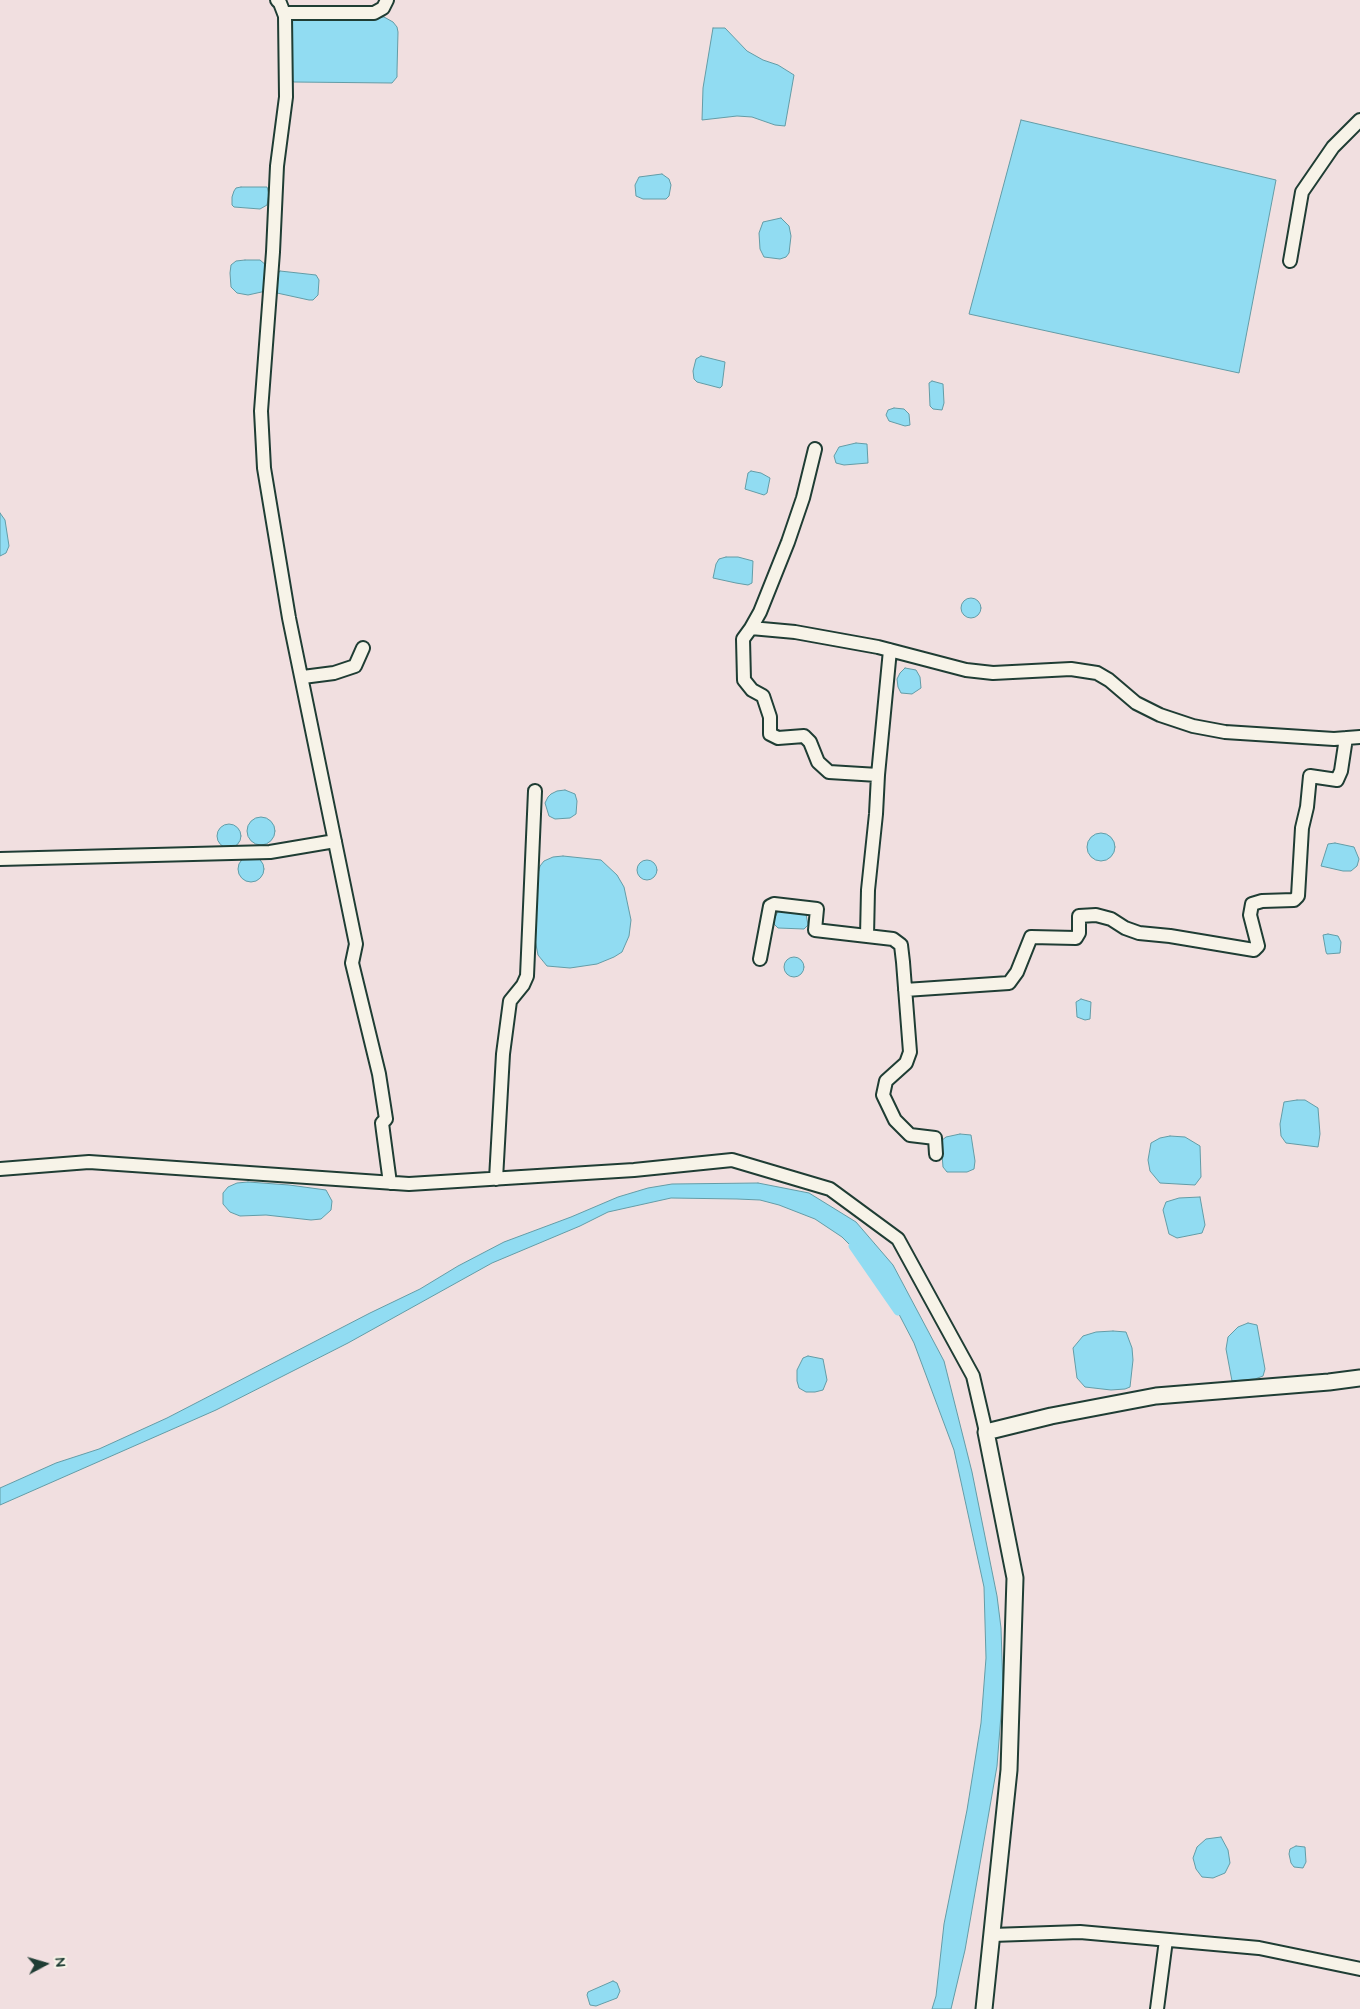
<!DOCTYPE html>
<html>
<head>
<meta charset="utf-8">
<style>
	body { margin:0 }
	#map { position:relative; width:1360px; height:2009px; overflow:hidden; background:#f1dfe0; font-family:"Architects Daughter",sans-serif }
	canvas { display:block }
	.north { position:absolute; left:20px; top:1939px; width:50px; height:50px; -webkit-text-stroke:4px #f7f3e8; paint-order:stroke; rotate:84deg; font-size:14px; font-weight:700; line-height:20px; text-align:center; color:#1f3d34 }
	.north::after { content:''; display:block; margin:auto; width:18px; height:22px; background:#1f3d34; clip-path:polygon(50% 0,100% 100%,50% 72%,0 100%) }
</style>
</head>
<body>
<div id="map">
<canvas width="1360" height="2009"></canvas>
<div class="north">N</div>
</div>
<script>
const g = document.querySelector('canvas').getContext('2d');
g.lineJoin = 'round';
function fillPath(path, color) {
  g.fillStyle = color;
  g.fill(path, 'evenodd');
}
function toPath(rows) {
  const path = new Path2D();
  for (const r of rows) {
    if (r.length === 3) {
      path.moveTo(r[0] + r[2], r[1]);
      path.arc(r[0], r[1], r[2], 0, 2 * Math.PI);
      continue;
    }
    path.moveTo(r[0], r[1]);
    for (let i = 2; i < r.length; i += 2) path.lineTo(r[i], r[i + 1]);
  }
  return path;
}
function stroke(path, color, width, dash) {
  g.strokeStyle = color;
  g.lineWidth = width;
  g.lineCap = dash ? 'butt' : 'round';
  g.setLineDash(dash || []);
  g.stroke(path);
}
const water = toPath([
	[384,17,393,22,397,27,398,32,397,71,397,77,392,83,294,82,291,80,290,19,384,17],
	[713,28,725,28,747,51,763,60,778,65,794,75,785,126,775,125,752,117,737,116,702,120,703,88,713,28],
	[1021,120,1276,180,1239,373,969,314,1021,120],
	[662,174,669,179,671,185,669,196,666,199,643,199,636,196,635,185,639,177,662,174],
	[241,187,267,187,269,194,267,205,260,209,234,207,232,205,232,197,234,191,236,188,241,187],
	[781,218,789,226,791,236,789,253,786,257,780,259,764,257,760,249,759,233,763,222,781,218],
	[245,260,260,260,267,266,266,291,248,295,237,293,231,287,230,273,231,265,236,261,245,260],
	[280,271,316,275,319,280,318,295,313,300,309,300,277,293,274,290,276,276,280,271],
	[701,356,725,362,722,386,720,388,697,382,694,379,693,371,696,359,701,356],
	[932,381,943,384,944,403,942,410,933,409,930,406,929,383,932,381],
	[894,408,904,409,909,414,910,425,905,426,889,421,886,415,888,410,894,408],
	[856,443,867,444,868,463,844,465,836,463,834,456,839,447,856,443],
	[751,471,761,473,770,478,767,493,764,495,745,489,748,473,751,471],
	[0,513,5,520,9,546,6,553,0,556,0,513],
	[726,557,738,557,753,561,752,583,748,585,736,583,713,578,716,564,719,559,726,557],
	[971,608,10],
	[905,668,916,670,920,677,921,688,912,694,901,693,898,687,897,679,900,673,905,668],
	[565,790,575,794,577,801,576,814,570,818,555,819,549,816,545,803,548,797,551,794,557,791,565,790],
	[261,831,14],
	[229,836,12],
	[1101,847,14],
	[1335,843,1354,847,1359,859,1357,866,1351,871,1343,871,1321,866,1328,844,1335,843],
	[563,856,601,860,617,875,624,887,631,920,629,936,622,952,614,957,597,964,570,968,547,966,538,955,534,934,536,881,540,866,544,861,553,857,563,856],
	[251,869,13],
	[647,870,10],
	[779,910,806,914,808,925,804,929,778,928,774,924,774,919,779,910],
	[1328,934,1338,936,1341,942,1340,953,1327,954,1326,952,1323,935,1328,934],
	[794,967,10],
	[1081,999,1091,1002,1090,1019,1085,1020,1077,1017,1076,1002,1081,999],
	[1297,1100,1305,1100,1318,1108,1320,1134,1318,1147,1286,1143,1281,1136,1280,1124,1284,1102,1297,1100],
	[960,1134,971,1135,975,1161,974,1169,967,1172,947,1172,943,1167,941,1141,946,1137,960,1134],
	[1170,1136,1185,1137,1200,1146,1201,1177,1195,1185,1160,1183,1150,1171,1148,1160,1151,1143,1160,1138,1170,1136],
	[248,1182,289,1185,326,1190,332,1201,331,1210,321,1219,311,1220,266,1215,240,1216,230,1212,223,1204,223,1193,228,1187,237,1183,248,1182],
	[758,1183,809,1193,856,1222,893,1265,944,1361,972,1472,997,1596,1001,1628,1003,1689,997,1766,965,1950,951,2009,932,2009,936,1996,944,1924,967,1810,981,1723,986,1658,984,1587,954,1450,914,1343,890,1297,868,1263,842,1237,815,1219,779,1205,760,1200,737,1199,671,1198,608,1212,580,1226,492,1263,348,1343,216,1410,0,1505,0,1488,56,1463,99,1449,167,1418,370,1313,420,1289,458,1266,504,1242,571,1217,618,1197,648,1188,672,1184,758,1183],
	[1200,1197,1205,1225,1202,1233,1177,1238,1169,1234,1163,1210,1166,1202,1179,1198,1200,1197],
	[1248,1323,1257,1325,1265,1369,1263,1376,1255,1379,1232,1381,1226,1349,1228,1337,1238,1327,1248,1323],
	[1113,1331,1126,1332,1132,1348,1133,1360,1130,1387,1125,1389,1111,1390,1085,1387,1077,1378,1073,1348,1083,1336,1096,1332,1113,1331],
	[808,1356,823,1359,827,1380,823,1390,815,1392,806,1392,799,1388,797,1381,797,1370,803,1358,808,1356],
	[1221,1837,1228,1850,1230,1863,1225,1873,1213,1878,1202,1877,1196,1869,1193,1858,1197,1847,1206,1839,1221,1837],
	[1296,1846,1305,1847,1306,1862,1303,1868,1294,1867,1291,1863,1289,1854,1290,1849,1296,1846],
	[613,1981,617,1983,620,1991,617,1998,596,2006,590,2005,587,1995,588,1992,613,1981]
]);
fillPath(water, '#91dcf2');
stroke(water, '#639ca6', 1);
stroke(toPath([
	[853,1246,898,1311]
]), '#91dcf2', 9);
const minor = toPath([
	[277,0,280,3,285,16,286,97,277,166,273,252,261,411,264,468,289,618,356,944,352,963,379,1074,386,1119,382,1123,383,1131,390,1183],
	[284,13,374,13,383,8,387,0],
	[1290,261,1302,192,1333,147,1360,120],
	[751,628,760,612,788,542,803,498,815,449],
	[303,677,334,673,355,666,363,648],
	[878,775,890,650],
	[0,859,270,852,335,841],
	[867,936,893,939,901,945,903,962,910,1052,906,1063,886,1081,883,1095,895,1120,910,1135,935,1138,936,1154],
	[760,959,770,906,774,904,817,909,815,930,867,936,868,890,876,814,878,775,829,772,818,762,810,742,804,736,778,738,770,734,770,717,763,696,752,690,744,680,743,639,751,628,795,632,878,647,966,670,993,673,1071,669,1097,673,1109,680,1136,703,1160,715,1193,726,1225,732,1334,739,1360,737],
	[905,990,1009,983,1017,972,1031,937,1076,938,1079,933,1079,916,1096,915,1111,919,1125,928,1139,933,1170,936,1254,950,1258,946,1250,915,1252,904,1262,901,1294,900,1298,896,1302,828,1307,807,1310,776,1337,780,1341,771,1346,738],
	[0,1169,89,1162,409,1184,634,1170,732,1160,830,1189,898,1239,973,1376,986,1432],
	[496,1179,503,1054,510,1001,523,985,527,976,535,791],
	[992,1935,1080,1932,1259,1948,1360,1969],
	[1157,2009,1166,1940]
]);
const major = toPath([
	[984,2009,1009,1770,1015,1578,986,1432,1051,1416,1156,1396,1329,1382,1360,1378]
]);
stroke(minor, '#1f3d34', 16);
stroke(major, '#1f3d34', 19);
stroke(minor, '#f7f3e8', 12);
stroke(major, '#f7f3e8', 15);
</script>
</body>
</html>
